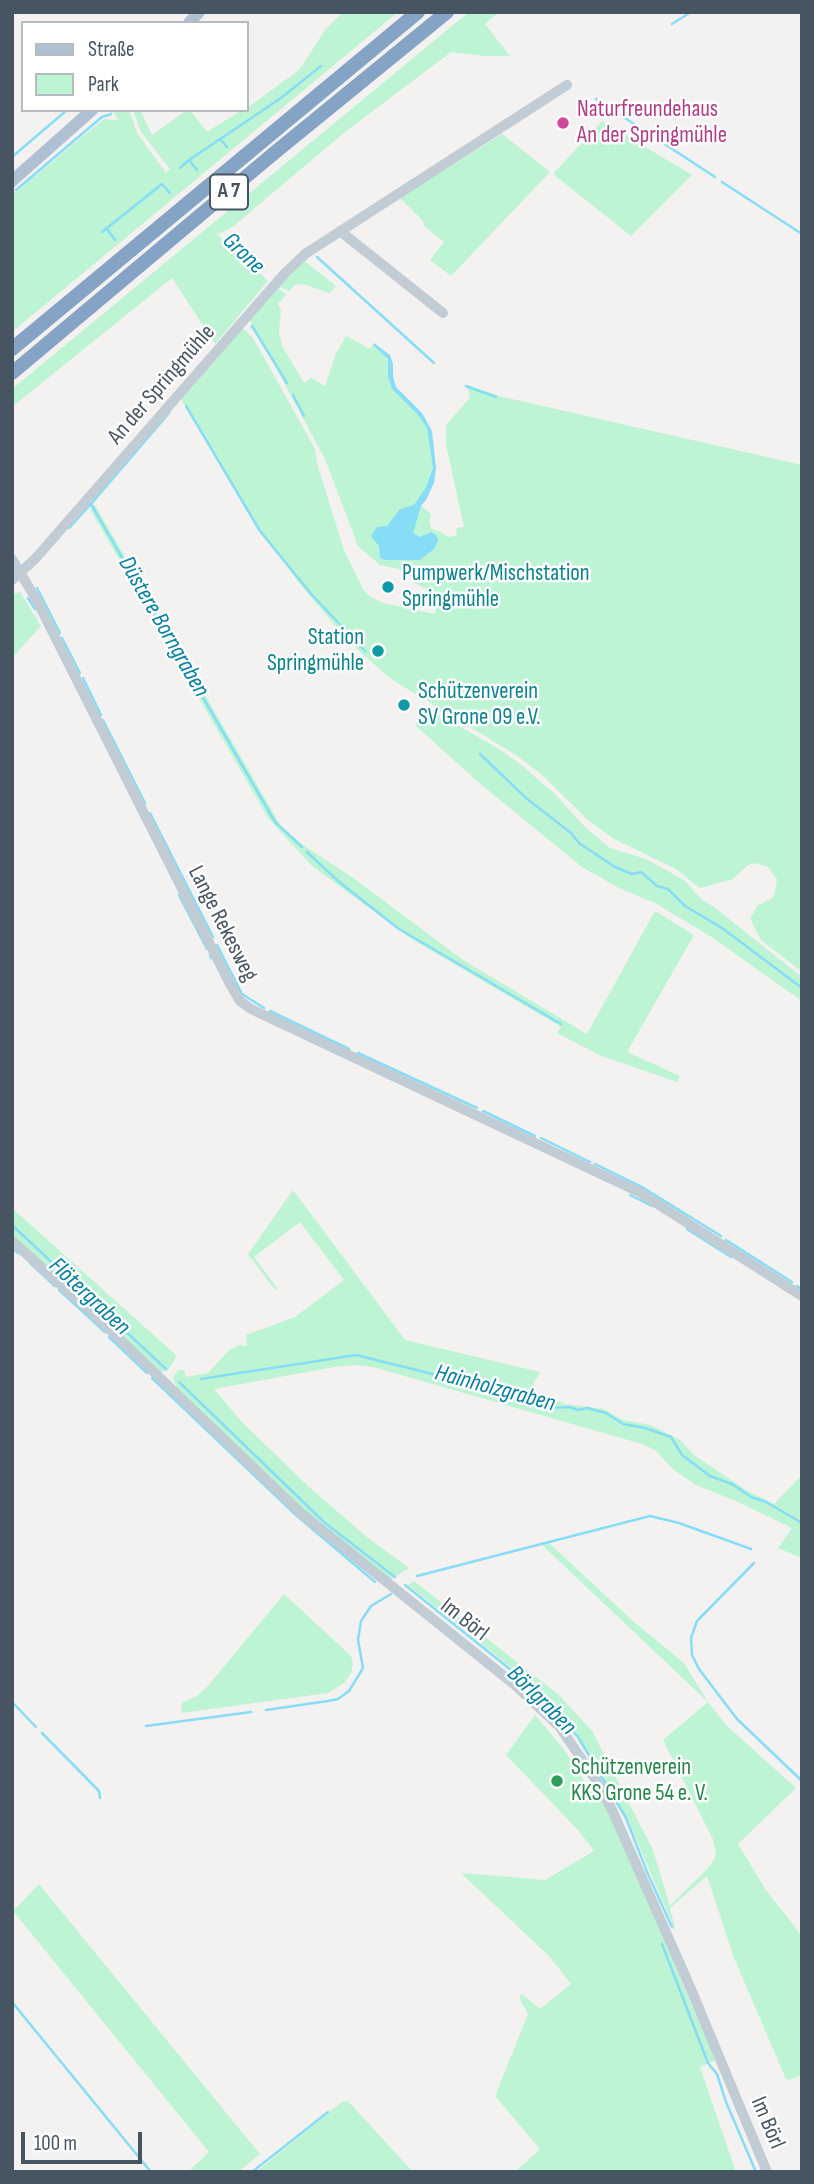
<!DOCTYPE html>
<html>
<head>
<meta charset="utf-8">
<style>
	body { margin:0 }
	#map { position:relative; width:814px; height:2184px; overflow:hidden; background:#f4f1f1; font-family:"Sofia Sans Condensed",sans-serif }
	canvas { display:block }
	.frame { position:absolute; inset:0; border:14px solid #475461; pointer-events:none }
	.legend { position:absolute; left:21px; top:21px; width:228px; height:91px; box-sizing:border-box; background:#fff; border:2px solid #b5bbc0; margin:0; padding:9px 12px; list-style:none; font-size:21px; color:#475461 }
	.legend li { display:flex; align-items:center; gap:14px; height:35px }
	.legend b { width:35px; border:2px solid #b5bbc0 }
	.scale { position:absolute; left:21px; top:2132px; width:121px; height:32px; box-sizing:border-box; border:4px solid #475461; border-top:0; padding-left:9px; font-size:21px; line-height:24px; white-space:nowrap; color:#475461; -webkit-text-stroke:5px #fff; paint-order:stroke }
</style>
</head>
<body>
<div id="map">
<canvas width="814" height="2184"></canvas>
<div class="frame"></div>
<ul class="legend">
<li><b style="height:9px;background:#afc0d2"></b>Straße</li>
<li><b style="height:19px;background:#bdf4d3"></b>Park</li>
</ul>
<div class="scale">100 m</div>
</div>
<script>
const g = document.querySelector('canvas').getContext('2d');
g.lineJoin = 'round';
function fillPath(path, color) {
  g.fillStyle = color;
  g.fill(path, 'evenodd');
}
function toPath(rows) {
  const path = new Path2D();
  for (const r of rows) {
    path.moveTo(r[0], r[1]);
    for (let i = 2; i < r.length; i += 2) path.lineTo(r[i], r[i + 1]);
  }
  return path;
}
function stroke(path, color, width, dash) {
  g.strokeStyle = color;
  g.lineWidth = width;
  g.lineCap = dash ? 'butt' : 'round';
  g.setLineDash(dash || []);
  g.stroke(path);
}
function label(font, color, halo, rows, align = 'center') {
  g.font = font + ' "Sofia Sans Condensed",sans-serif';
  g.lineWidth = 5;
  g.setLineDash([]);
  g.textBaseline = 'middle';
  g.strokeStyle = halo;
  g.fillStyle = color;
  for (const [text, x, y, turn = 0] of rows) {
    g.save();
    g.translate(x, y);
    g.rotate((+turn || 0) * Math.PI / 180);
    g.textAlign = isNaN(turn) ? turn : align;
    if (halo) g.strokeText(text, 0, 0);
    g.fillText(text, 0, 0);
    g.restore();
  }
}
fillPath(toPath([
	[343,12,398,12,12,332,12,195,104,119,118,120,112,110,129,110,137,133,166,173,170,169,141,132,133,110,140,110,152,135,187,110,190,110,207,132,242,110,247,110,247,108,295,73,302,66,325,30],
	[469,12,499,12,485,24,510,56,485,56,451,52,345,132,230,229,217,234,268,281,215,344,172,278,12,407,12,389],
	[602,121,692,175,631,236,553,174],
	[502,134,550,172,451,276,430,260,444,242,424,226,423,221,400,198],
	[303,260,336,286,330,293,303,284,295,285,289,291,281,287,279,289,286,294,278,304,281,310,279,332,282,346,304,383,311,378,325,386,336,354,346,336,370,349,373,345,384,354,389,362,388,377,392,389,418,415,427,428,433,468,426,487,414,505,419,504,431,514,429,522,431,528,450,537,457,535,456,528,464,527,446,444,446,425,470,398,467,385,503,397,802,465,802,972,760,939,750,918,758,905,771,899,775,893,777,879,768,867,755,863,748,865,733,879,700,888,676,869,614,839,589,821,541,774,516,755,391,679,349,642,300,584,260,531,181,399,243,328,253,338,315,449,318,467,344,550,363,589,370,597,383,603,434,614,436,608,441,606,432,600,430,590,414,583,418,573,380,565,358,546,325,459,261,340,250,327,252,324,249,320],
	[95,505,281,826,303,845,352,877,463,960,587,1034,655,911,694,935,627,1052,680,1076,677,1082,599,1055,557,1033,561,1027,410,938,312,866,268,818,90,509],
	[20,592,41,626,12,658,12,594],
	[426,707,499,749,520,764,555,794,585,827,610,848,646,859,684,880,702,900,714,907,802,977,802,1001,710,936,655,903,617,887,582,867,478,782,415,725,425,713],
	[293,1190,405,1340,540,1372,530,1389,565,1404,604,1409,623,1420,651,1425,680,1440,694,1455,746,1490,774,1504,802,1475,802,1558,778,1548,792,1528,736,1501,696,1485,674,1470,655,1450,642,1444,373,1367,356,1365,334,1367,214,1389,242,1422,309,1487,368,1538,409,1568,388,1581,345,1548,177,1389,173,1377,178,1370,184,1370,186,1377,208,1373,229,1350,239,1345,247,1346,246,1335,295,1317,344,1280,300,1222,254,1257,277,1288,275,1290,248,1254],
	[12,1208,177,1356,167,1371,158,1372,12,1237],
	[549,1543,634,1622,684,1663,708,1702,727,1726,796,1788,738,1844,766,1890,802,1936,802,2075,789,2080,786,2079,734,1958,707,1876,670,1908,676,1932,627,1818,579,1737,538,1689,408,1585,414,1581,559,1695,592,1731,653,1850,670,1906,708,1868,714,1860,716,1852,713,1839,663,1740,708,1702,542,1545],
	[284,1594,351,1656,353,1664,351,1673,344,1683,328,1693,181,1713,182,1703,197,1696,208,1686],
	[535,1715,566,1752,590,1791,596,1788,610,1815,716,2060,700,2067,736,2172,515,2172,540,2149,495,2096,528,2014,519,1997,522,1994,540,2009,571,1984,550,1957,461,1873,545,1880,594,1851,579,1831,506,1755],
	[39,1884,260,2154,238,2172,189,2171,209,2152,13,1911],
	[348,2101,413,2172,256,2172,342,2102]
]), '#bdf4d3');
fillPath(toPath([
	[374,343,390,355,393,364,393,376,396,387,422,413,432,431,436,468,434,483,426,500,421,506,413,533,420,537,431,532,436,535,438,541,434,549,420,560,385,560,380,558,379,546,371,536,377,527,387,526,400,509,414,505,426,487,433,468,427,428,418,415,392,389,388,377,388,359,373,345]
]), '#86ddf5');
stroke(toPath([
	[672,24,691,12],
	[596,99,715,177],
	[221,140,227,147],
	[12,157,67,110],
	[189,160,281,98,321,66],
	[180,168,189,160,197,170],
	[722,182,802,234],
	[16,190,102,117,111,114],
	[107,229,115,240],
	[102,232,162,184,170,193],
	[317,257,434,363],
	[252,326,287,383],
	[466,386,496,397],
	[293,395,304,416],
	[186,406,260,531,312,595,365,651],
	[169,413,91,504,275,822,302,847],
	[69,528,91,504],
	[37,588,60,633],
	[28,598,35,609],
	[62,638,80,673],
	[83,678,101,715],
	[103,720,145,803],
	[480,754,526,798,571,833,579,843,615,867,632,874,641,872,657,886,668,889,685,906,722,928,802,988],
	[150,813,213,937],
	[307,852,338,881,399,929,561,1024],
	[179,895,207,949],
	[217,945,242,994,264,1008],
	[210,955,211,958],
	[270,1011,349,1049],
	[358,1053,477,1108],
	[483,1111,535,1136],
	[541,1138,590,1162],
	[595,1164,642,1187,721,1236],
	[630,1195,652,1206],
	[12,1225,166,1369],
	[687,1229,731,1257],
	[726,1240,792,1282],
	[12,1248,18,1253],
	[30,1263,55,1286],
	[797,1286,802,1289],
	[59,1290,105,1332],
	[109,1337,147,1373],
	[152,1378,296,1515,375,1582],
	[201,1379,356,1355,505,1392,530,1395,539,1397,552,1408,570,1407,578,1410,587,1408,606,1413,623,1424,645,1428,671,1437,682,1455,710,1476,732,1484,751,1497,766,1502,802,1523],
	[179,1382,325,1523,395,1577],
	[754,1563,697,1621,691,1638,692,1655,699,1669,737,1719,802,1781],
	[417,1576,650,1516,679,1523,751,1549],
	[405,1585,536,1690,578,1737,626,1818,647,1872,672,1927],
	[12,1702,36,1727],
	[266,1710,328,1701,338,1699,349,1691,363,1668,358,1640,361,1621,371,1606,391,1594],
	[146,1726,251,1712],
	[42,1733,99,1791,100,1798],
	[662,1944,708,2063,717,2074,726,2102,756,2172],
	[12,2002,151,2172],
	[252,2172,328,2112]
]), '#86ddf5', 2.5);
stroke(toPath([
	[340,231,443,313],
	[12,559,36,599,230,984,240,1001,251,1009,639,1192,802,1296],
	[12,580,35,559,285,273,305,254,567,85],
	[12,1241,88,1309,302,1514,515,1685,559,1726,600,1786,613,1812,691,1989,767,2172]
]), '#c1ccd4', 10);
stroke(toPath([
	[189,23,199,12],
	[12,181,92,110]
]), '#afc0d2', 12);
stroke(toPath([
	[12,349,418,12],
	[12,373,273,154,447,12]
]), '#85a3c4', 14);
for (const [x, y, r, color] of [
	[563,123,7,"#d1479c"],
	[388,587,7,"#0f9aa8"],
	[378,651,7,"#0f9aa8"],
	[404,705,7,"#0f9aa8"],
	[557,1781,7,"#2e9e5b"]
]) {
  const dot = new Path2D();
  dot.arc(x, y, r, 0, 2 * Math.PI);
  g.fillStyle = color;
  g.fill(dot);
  stroke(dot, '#fff', 2.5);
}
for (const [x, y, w] of [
	[229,192,38]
]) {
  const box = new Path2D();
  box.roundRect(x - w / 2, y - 17.5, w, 35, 5);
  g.fillStyle = '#fff';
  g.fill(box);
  stroke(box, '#475461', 2);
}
label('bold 21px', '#475461', null, [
	["A 7",229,192]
]);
label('23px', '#b23c85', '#fff', [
	["Naturfreundehaus",577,110],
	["An der Springmühle",577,136]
], 'left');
label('23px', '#475461', '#fff', [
	["An der Springmühle",162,385,-49],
	["Lange Rekesweg",222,924,63],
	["Im Börl",464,1620,38],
	["Im Börl",767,2123,67]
]);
label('23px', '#0d838f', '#fff', [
	["Pumpwerk/Mischstation",402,574],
	["Springmühle",402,600],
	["Station",364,638,"right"],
	["Springmühle",364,664,"right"],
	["Schützenverein",418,692],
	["SV Grone 09 e.V.",418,718]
], 'left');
label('23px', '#27864d', '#fff', [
	["Schützenverein",571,1768],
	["KKS Grone 54 e. V.",571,1794]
], 'left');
label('italic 24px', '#037fa2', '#fff', [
	["Grone",243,254,44],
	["Düstere Borngraben",163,627,60],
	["Flötergraben",89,1297,43],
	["Hainholzgraben",495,1389,15],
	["Börlgraben",541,1701,45]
]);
</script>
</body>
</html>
